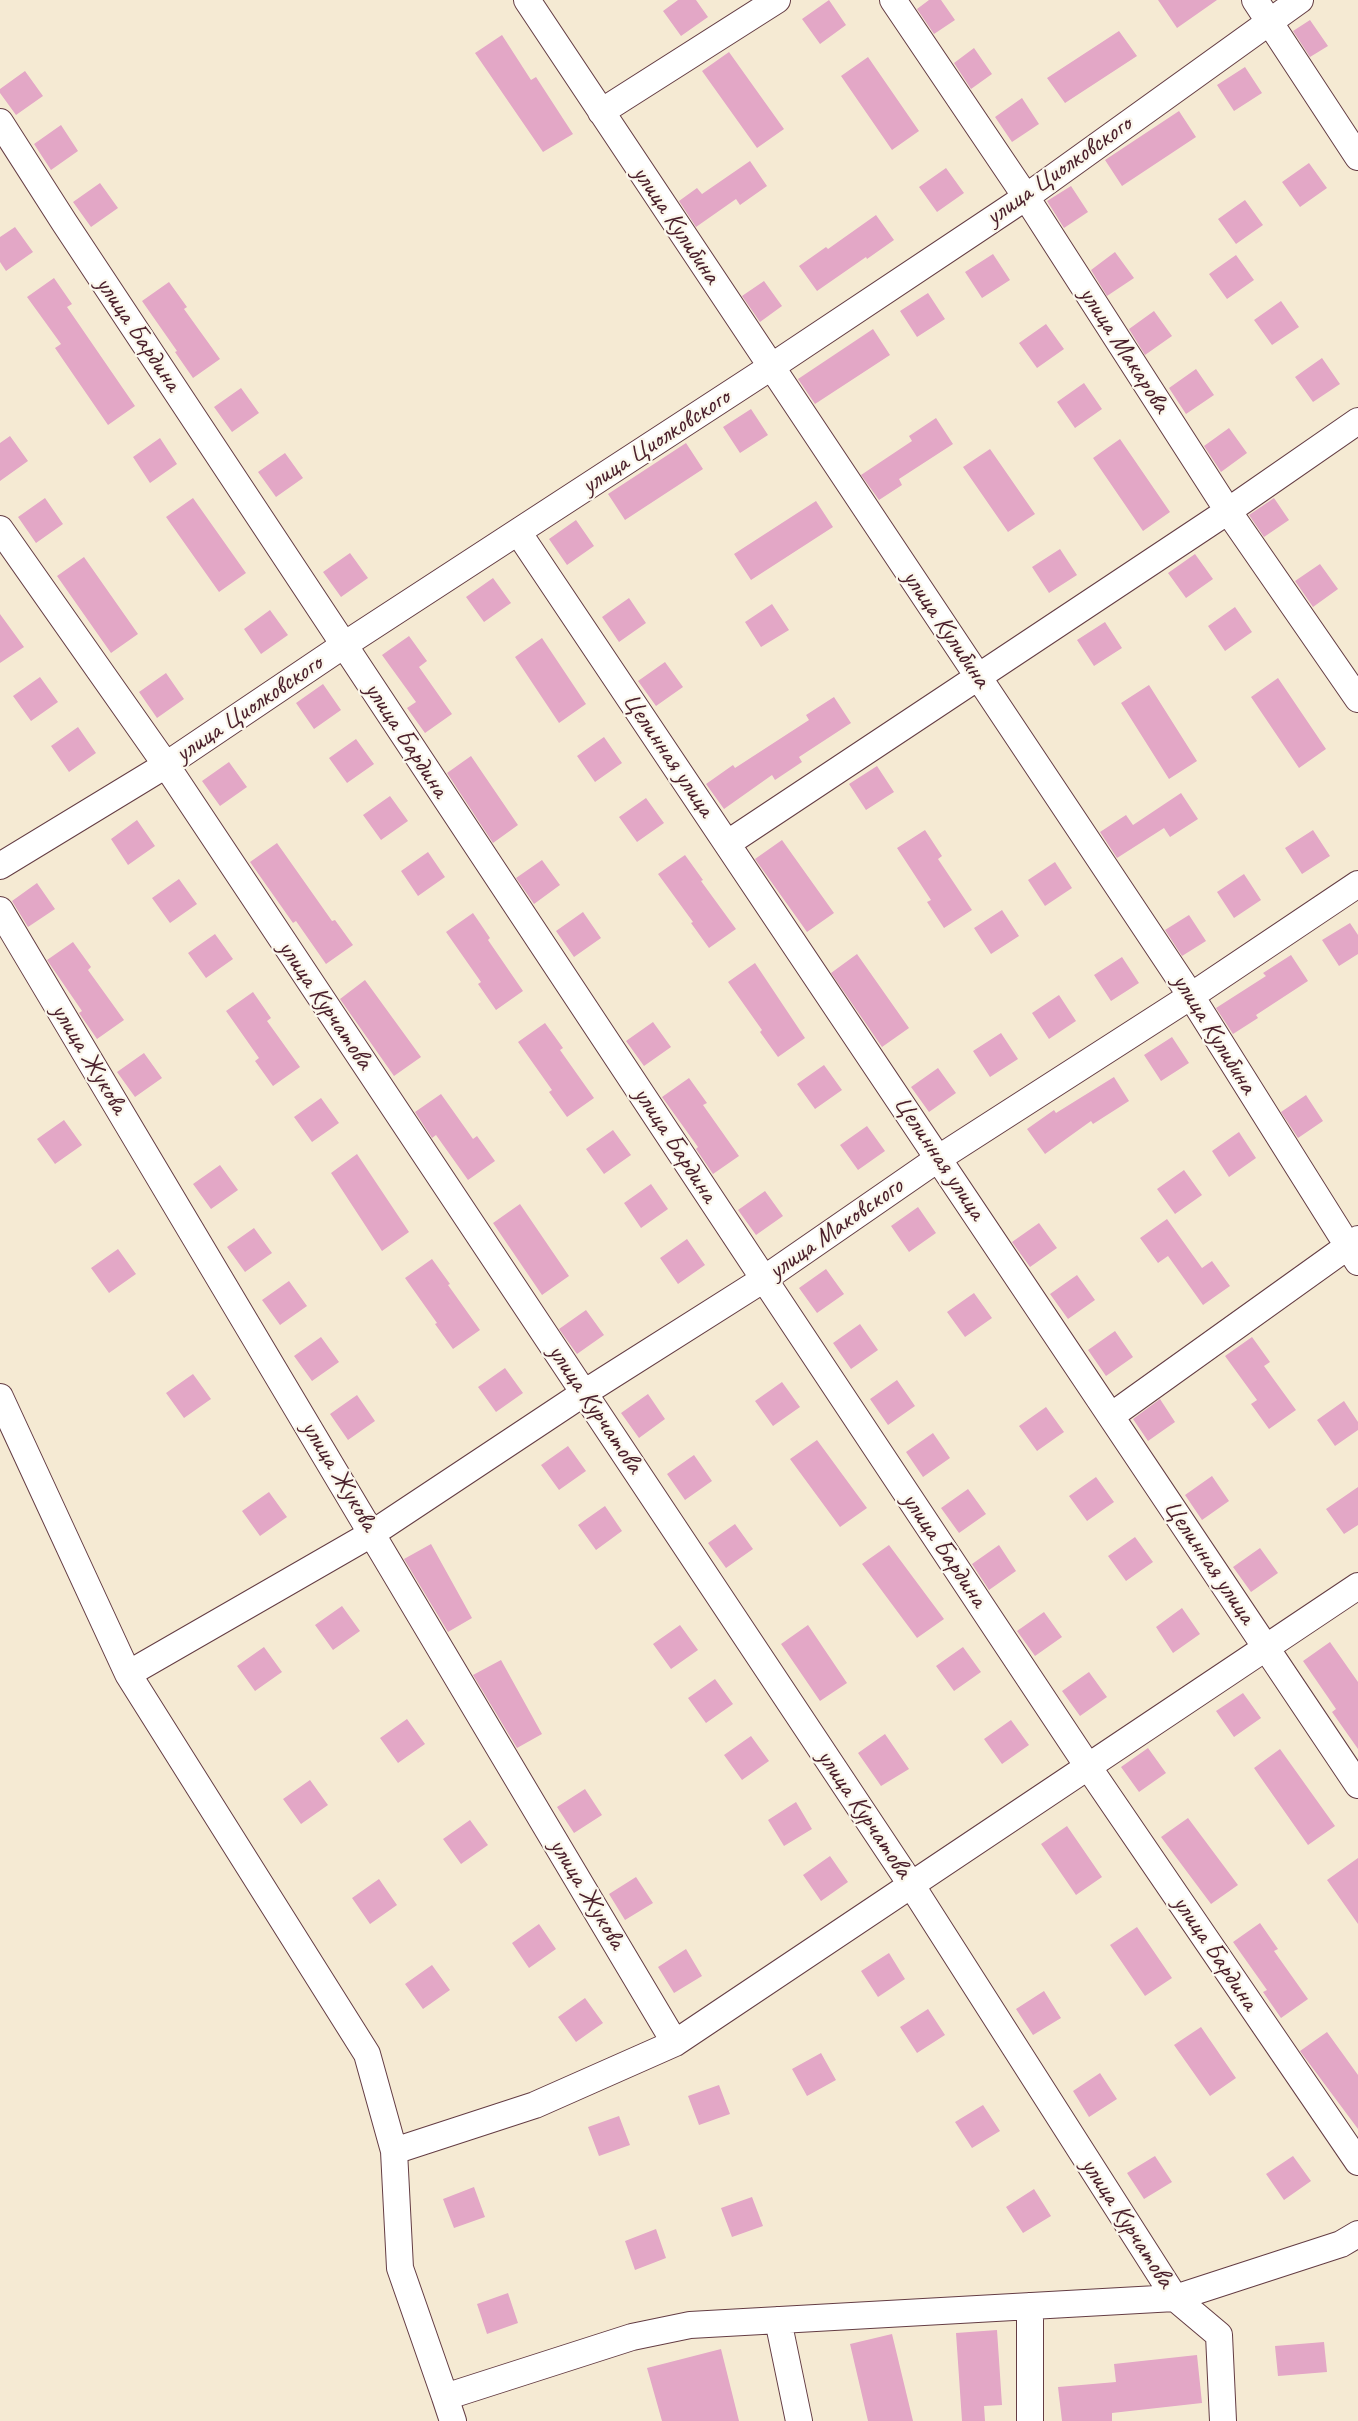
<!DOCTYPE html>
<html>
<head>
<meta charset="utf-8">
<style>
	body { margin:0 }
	canvas { display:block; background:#f5ead3 }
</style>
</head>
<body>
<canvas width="1358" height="2421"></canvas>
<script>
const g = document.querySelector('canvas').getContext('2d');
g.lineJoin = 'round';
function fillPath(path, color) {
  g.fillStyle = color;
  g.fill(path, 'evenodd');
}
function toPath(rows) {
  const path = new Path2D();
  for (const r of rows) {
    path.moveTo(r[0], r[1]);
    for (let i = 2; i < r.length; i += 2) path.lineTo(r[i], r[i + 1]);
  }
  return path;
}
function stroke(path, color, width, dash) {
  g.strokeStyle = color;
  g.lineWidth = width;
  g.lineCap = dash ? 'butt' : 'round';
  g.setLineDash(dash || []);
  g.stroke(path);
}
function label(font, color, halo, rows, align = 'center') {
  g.font = font + ' Caveat,sans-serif';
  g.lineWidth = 4.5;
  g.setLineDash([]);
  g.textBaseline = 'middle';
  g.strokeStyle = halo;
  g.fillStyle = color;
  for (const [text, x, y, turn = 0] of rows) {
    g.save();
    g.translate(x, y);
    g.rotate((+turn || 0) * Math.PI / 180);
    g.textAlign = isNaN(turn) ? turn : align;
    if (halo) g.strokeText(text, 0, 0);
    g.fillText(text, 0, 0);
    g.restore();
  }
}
fillPath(toPath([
	[678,0,696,0,708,17,681,36,663,11],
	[829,0,846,25,820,44,802,19],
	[929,0,941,0,955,20,934,34,917,9],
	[1158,0,1217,0,1177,28],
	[1310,20,1328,46,1310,57,1293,31],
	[1119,31,1137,56,1065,103,1047,78],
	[502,35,531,80,536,77,573,134,543,152,475,53],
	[974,48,992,74,971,89,954,63],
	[729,52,784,129,757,148,702,71],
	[868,57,919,131,892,150,841,76],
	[1245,67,1262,93,1234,111,1217,85],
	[25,71,43,96,16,115,0,93,0,89],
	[1022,98,1039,124,1012,142,995,117],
	[1179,111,1196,137,1122,186,1105,160],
	[61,125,78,151,51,170,34,144],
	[750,161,767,186,740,205,736,199,696,227,679,201,697,188,702,194],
	[1309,163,1327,188,1300,207,1282,182],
	[946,168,964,193,937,212,919,187],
	[100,183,118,208,91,227,73,202],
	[1071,186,1088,212,1064,228,1047,201],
	[1245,200,1263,225,1236,244,1218,219],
	[876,215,894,240,867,259,866,257,817,291,799,266,826,247,828,249],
	[15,227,33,252,6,271,0,262,0,237],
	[1115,252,1134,278,1107,296,1091,270],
	[993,254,1010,280,982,298,965,272],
	[1236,255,1254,280,1227,299,1209,274],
	[54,278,72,304,67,307,135,406,108,425,55,348,61,344,27,297],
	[764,281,782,306,760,322,742,296],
	[169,282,187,307,184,309,220,359,193,378,175,352,177,351,142,301],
	[928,293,945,319,917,337,900,311],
	[1281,301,1299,327,1272,345,1254,320],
	[1154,311,1172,336,1145,355,1129,329],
	[1046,324,1064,349,1037,368,1019,343],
	[873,329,890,355,815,404,798,379],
	[1322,358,1340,384,1313,402,1295,377],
	[1196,369,1214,395,1186,414,1169,388],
	[1084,383,1102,409,1075,428,1057,402],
	[241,388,259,413,232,432,214,407],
	[751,409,768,435,740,453,723,427],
	[936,418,953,444,899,479,902,485,879,500,861,475,912,441,909,436],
	[1229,428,1247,453,1221,472,1204,446],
	[10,436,28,461,0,481,0,443],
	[160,438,177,464,150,483,133,457],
	[1120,439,1170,512,1143,531,1093,458],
	[686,443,703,469,625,520,608,494],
	[990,449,1035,514,1008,532,963,467],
	[285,453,303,478,276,497,258,472],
	[45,498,63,524,36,543,18,517],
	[193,498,246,573,219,592,166,517],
	[1274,498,1289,520,1264,537,1249,515],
	[816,501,833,527,751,580,734,554],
	[576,520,594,546,567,565,549,539],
	[1060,549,1077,575,1049,593,1032,567],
	[350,553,368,578,341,597,323,572],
	[1195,554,1213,579,1186,598,1168,573],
	[84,557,138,634,111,653,57,576],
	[1320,564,1338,589,1313,607,1295,581],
	[493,578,511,603,484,622,466,597],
	[629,598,646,623,619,642,602,617],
	[772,604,789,630,761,647,745,622],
	[1235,607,1252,632,1225,651,1208,626],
	[270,610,288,635,261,654,244,629],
	[0,614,24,647,0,663],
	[1105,622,1122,648,1094,666,1077,640],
	[409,636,427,661,419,667,452,714,425,733,407,708,416,702,382,655],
	[542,638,586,704,559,723,515,657],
	[665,662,683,687,656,706,638,681],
	[166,673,184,699,157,718,139,692],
	[40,677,58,702,31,721,13,696],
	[1278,678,1326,749,1299,768,1251,697],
	[323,684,341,710,314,729,296,703],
	[1149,685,1197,761,1169,779,1121,703],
	[834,697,851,723,799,757,802,762,775,780,772,775,724,809,706,784,733,765,735,768,809,720,806,715],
	[78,727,96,753,69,772,51,746],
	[604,737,622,763,595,782,577,756],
	[356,739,374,764,347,783,329,758],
	[471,756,518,825,493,843,447,773],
	[229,762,247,787,220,806,202,781],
	[877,766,894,792,866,810,849,784],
	[1181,793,1198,819,1170,837,1164,828,1117,858,1100,832,1126,815,1133,825],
	[390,796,408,821,381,840,363,815],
	[646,798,664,823,637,842,619,817],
	[137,820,155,846,128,865,111,839],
	[925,830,942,856,938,859,972,910,944,928,927,902,931,900,897,848],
	[1313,830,1330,856,1302,874,1285,848],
	[782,840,834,913,807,932,755,859],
	[277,843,332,921,335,920,353,945,326,964,296,921,293,923,250,862],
	[428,852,445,877,418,896,401,871],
	[685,855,703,880,701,881,736,929,709,948,691,923,693,922,658,874],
	[542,860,560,885,534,904,516,878],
	[1055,862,1072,888,1045,906,1028,880],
	[1244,874,1261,900,1234,918,1217,892],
	[179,879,197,904,170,923,152,898],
	[37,883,55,909,28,927,12,901],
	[1002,910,1019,936,991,954,974,928],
	[583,912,601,938,574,957,556,931],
	[473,913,490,938,488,940,523,991,496,1010,478,984,481,982,446,932],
	[1189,915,1206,941,1182,956,1165,930],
	[1350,923,1358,935,1358,954,1339,966,1322,940],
	[215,934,233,959,206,978,188,953],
	[73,942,91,967,88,970,124,1020,97,1039,79,1013,82,1011,47,960],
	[857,954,909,1028,882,1047,831,973],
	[1291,955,1308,981,1256,1015,1258,1018,1233,1034,1216,1008,1266,976,1263,973],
	[1122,957,1139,983,1111,1001,1094,975],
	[755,963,805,1038,778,1057,760,1032,762,1030,728,982],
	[365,980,421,1057,394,1076,340,999],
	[253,992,271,1018,267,1021,300,1067,273,1086,255,1061,259,1058,226,1011],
	[1059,995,1076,1021,1049,1039,1032,1013],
	[653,1022,671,1047,644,1066,626,1041],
	[545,1023,563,1048,560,1050,594,1098,567,1117,549,1092,552,1090,518,1042],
	[1001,1033,1018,1059,990,1077,973,1051],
	[1172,1037,1189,1063,1161,1081,1144,1055],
	[144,1053,162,1078,135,1097,117,1072],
	[824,1065,842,1090,815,1109,797,1084],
	[938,1068,956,1093,929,1112,911,1087],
	[1114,1077,1129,1101,1093,1124,1091,1121,1045,1154,1027,1129,1054,1110,1056,1113],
	[689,1078,707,1103,703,1105,739,1156,713,1174,696,1149,698,1147,662,1097],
	[441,1094,473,1139,477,1136,495,1161,468,1180,436,1135,432,1138,415,1112],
	[1306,1095,1323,1121,1298,1138,1281,1112],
	[321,1098,339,1123,312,1142,294,1117],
	[64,1120,82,1145,55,1164,37,1139],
	[867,1126,885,1151,858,1170,840,1145],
	[613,1130,631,1155,604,1174,586,1149],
	[1239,1132,1256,1158,1229,1177,1212,1151],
	[357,1154,409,1232,382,1251,331,1173],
	[220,1165,238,1190,211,1209,193,1184],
	[1184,1170,1202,1195,1175,1214,1157,1189],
	[651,1184,668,1209,641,1228,624,1203],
	[765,1191,783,1216,756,1235,738,1210],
	[520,1204,569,1276,542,1295,493,1223],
	[918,1207,936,1233,909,1252,891,1226],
	[1167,1219,1202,1268,1212,1261,1230,1286,1203,1305,1168,1256,1158,1263,1140,1238],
	[1039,1223,1057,1248,1030,1267,1012,1242],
	[254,1228,272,1253,245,1272,227,1247],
	[687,1239,705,1265,678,1284,660,1258],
	[118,1249,136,1274,109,1293,91,1268],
	[432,1259,450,1284,448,1285,480,1330,453,1349,435,1324,437,1323,405,1278],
	[826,1269,844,1294,817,1313,799,1288],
	[1077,1275,1095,1300,1068,1319,1050,1294],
	[289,1281,307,1306,280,1325,262,1300],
	[974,1293,992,1318,965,1337,947,1312],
	[586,1310,604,1335,577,1354,559,1329],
	[860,1324,878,1350,851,1369,833,1343],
	[1115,1331,1133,1357,1106,1376,1088,1350],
	[321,1337,339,1362,312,1381,294,1356],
	[1252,1337,1270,1362,1264,1366,1296,1410,1269,1429,1251,1404,1257,1400,1225,1356],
	[505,1368,523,1393,496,1412,478,1387],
	[193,1374,211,1399,184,1418,166,1393],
	[897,1380,915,1406,888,1425,870,1399],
	[782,1382,800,1407,773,1426,755,1401],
	[648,1394,665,1419,639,1438,621,1413],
	[357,1395,375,1421,348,1440,330,1414],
	[1160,1399,1175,1422,1148,1441,1133,1419],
	[1344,1401,1358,1422,1358,1430,1335,1446,1317,1420],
	[1046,1407,1064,1432,1037,1451,1019,1426],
	[933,1433,950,1458,923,1477,906,1452],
	[817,1440,867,1508,840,1527,790,1459],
	[568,1446,586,1471,559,1490,541,1465],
	[694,1455,712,1481,685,1500,667,1474],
	[1212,1476,1229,1501,1202,1520,1185,1495],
	[1096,1477,1114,1502,1087,1521,1069,1496],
	[1358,1487,1358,1525,1344,1534,1326,1509],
	[968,1489,986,1514,959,1533,941,1508],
	[269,1492,287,1517,260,1536,242,1511],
	[605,1506,622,1531,596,1550,578,1525],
	[735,1524,753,1549,726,1568,708,1543],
	[1135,1537,1153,1562,1126,1581,1108,1556],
	[431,1544,472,1618,448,1632,404,1559],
	[889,1545,944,1619,917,1638,862,1564],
	[999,1545,1016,1571,989,1590,972,1564],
	[1260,1548,1278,1573,1251,1592,1233,1567],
	[342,1606,360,1631,333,1650,315,1625],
	[1182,1608,1200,1634,1173,1653,1156,1627],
	[1044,1612,1062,1637,1035,1656,1017,1631],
	[680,1625,698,1650,671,1669,653,1644],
	[808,1625,847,1683,820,1701,781,1644],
	[1330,1642,1358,1682,1358,1749,1332,1712,1336,1709,1303,1661],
	[264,1647,282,1672,255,1691,237,1666],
	[963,1647,981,1672,954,1691,936,1666],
	[501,1660,542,1734,517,1748,473,1675],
	[1089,1672,1107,1697,1080,1716,1062,1691],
	[715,1679,733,1704,706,1723,688,1698],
	[1243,1693,1261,1718,1234,1737,1216,1711],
	[407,1719,425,1744,398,1763,380,1738],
	[1011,1720,1029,1745,1002,1764,984,1739],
	[885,1734,909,1769,881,1786,858,1753],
	[751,1736,769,1761,742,1780,724,1755],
	[1148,1748,1166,1773,1139,1792,1121,1767],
	[1280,1749,1335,1826,1308,1845,1254,1768],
	[310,1780,328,1805,301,1824,283,1799],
	[585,1789,602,1815,574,1833,557,1807],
	[796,1802,812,1829,784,1846,768,1820],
	[1188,1818,1238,1885,1211,1904,1161,1837],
	[470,1820,488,1845,461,1864,443,1839],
	[1067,1826,1102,1877,1076,1895,1041,1844],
	[830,1856,848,1882,821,1901,803,1875],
	[1358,1858,1358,1924,1327,1880],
	[636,1877,653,1903,625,1920,609,1894],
	[379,1879,397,1905,370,1924,352,1898],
	[1260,1923,1278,1949,1274,1951,1308,1999,1281,2018,1263,1992,1267,1990,1233,1942],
	[539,1924,556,1949,529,1968,512,1943],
	[1137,1927,1172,1978,1145,1996,1110,1945],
	[686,1949,702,1976,674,1993,658,1967],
	[889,1953,905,1979,878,1997,861,1971],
	[432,1965,450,1990,423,2009,405,1984],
	[1044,1991,1061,2018,1033,2035,1016,2009],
	[585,1998,603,2023,576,2042,558,2017],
	[928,2009,945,2035,917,2053,900,2027],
	[1201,2027,1236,2078,1210,2096,1174,2045],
	[1327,2032,1358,2075,1358,2129,1300,2051],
	[821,2053,836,2080,807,2096,792,2069],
	[1100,2073,1117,2099,1089,2117,1073,2091],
	[719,2085,730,2114,699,2125,688,2096],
	[983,2105,1000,2131,972,2148,955,2122],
	[619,2116,630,2145,599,2156,588,2127],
	[1155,2156,1172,2182,1144,2199,1127,2173],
	[1293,2156,1311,2181,1284,2200,1266,2174],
	[474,2187,485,2217,454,2228,443,2199],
	[1034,2189,1051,2216,1023,2233,1006,2207],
	[752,2197,763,2226,732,2237,721,2208],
	[656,2229,666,2258,635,2270,625,2241],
	[508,2293,518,2323,487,2334,477,2304],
	[997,2330,1002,2405,984,2406,985,2421,962,2421,956,2333],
	[892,2334,913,2421,868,2421,850,2344],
	[1324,2342,1327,2372,1278,2376,1275,2346],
	[721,2349,739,2421,662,2421,647,2368],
	[1197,2355,1202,2403,1112,2413,1112,2421,1062,2421,1058,2387,1116,2382,1114,2364]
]), '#e3a7c6');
const minor = toPath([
	[527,0,1191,996,1358,1262],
	[893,0,1026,197,1228,511,1358,699],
	[1255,0,1358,157],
	[601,112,777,0],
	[0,122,64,222,764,1279,1089,1768,1358,2162],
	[0,529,166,765,584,1393,912,1886,1175,2298,1219,2335,1223,2421],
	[518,532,1358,1785],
	[728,843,1228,511,1358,421],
	[0,866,166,765,344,645,771,367,1026,197,1300,0],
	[0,910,675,2043],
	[0,1397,128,1674],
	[1111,1416,1358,1239],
	[394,2151,367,2054,128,1674,373,1533,584,1393,764,1279,939,1158,1191,996,1358,884],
	[1030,2306,1030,2421],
	[778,2320,799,2421],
	[445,2397,400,2268,394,2151,535,2105,675,2043,1358,1586],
	[453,2421,445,2397,632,2337,690,2325,1175,2298,1341,2244,1358,2234]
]);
stroke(minor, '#643d44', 28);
stroke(minor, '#fff', 26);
label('26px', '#4a1f2b', '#fbf7ec', [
	["улица Циолковского",1059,171,-35],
	["улица Кулибина",676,225,56],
	["улица Бардина",138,334,56],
	["улица Макарова",1124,350,57],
	["улица Циолковского",656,442,-33],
	["улица Кулибина",946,629,56],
	["улица Циолковского",249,709,-34],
	["улица Бардина",406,740,57],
	["Целинная улица",668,755,56],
	["улица Курчатова",325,1005,56],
	["улица Кулибина",1214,1034,58],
	["улица Жукова",89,1059,59],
	["улица Бардина",675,1145,57],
	["Целинная улица",939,1158,56],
	["улица Маковского",836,1229,-35],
	["улица Курчатова",595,1409,56],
	["улица Жукова",339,1476,59],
	["улица Бардина",944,1550,56],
	["Целинная улица",1209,1562,56],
	["улица Курчатова",864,1814,56],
	["улица Жукова",587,1894,59],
	["улица Бардина",1215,1953,56],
	["улица Курчатова",1127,2223,57]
]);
</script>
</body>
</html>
